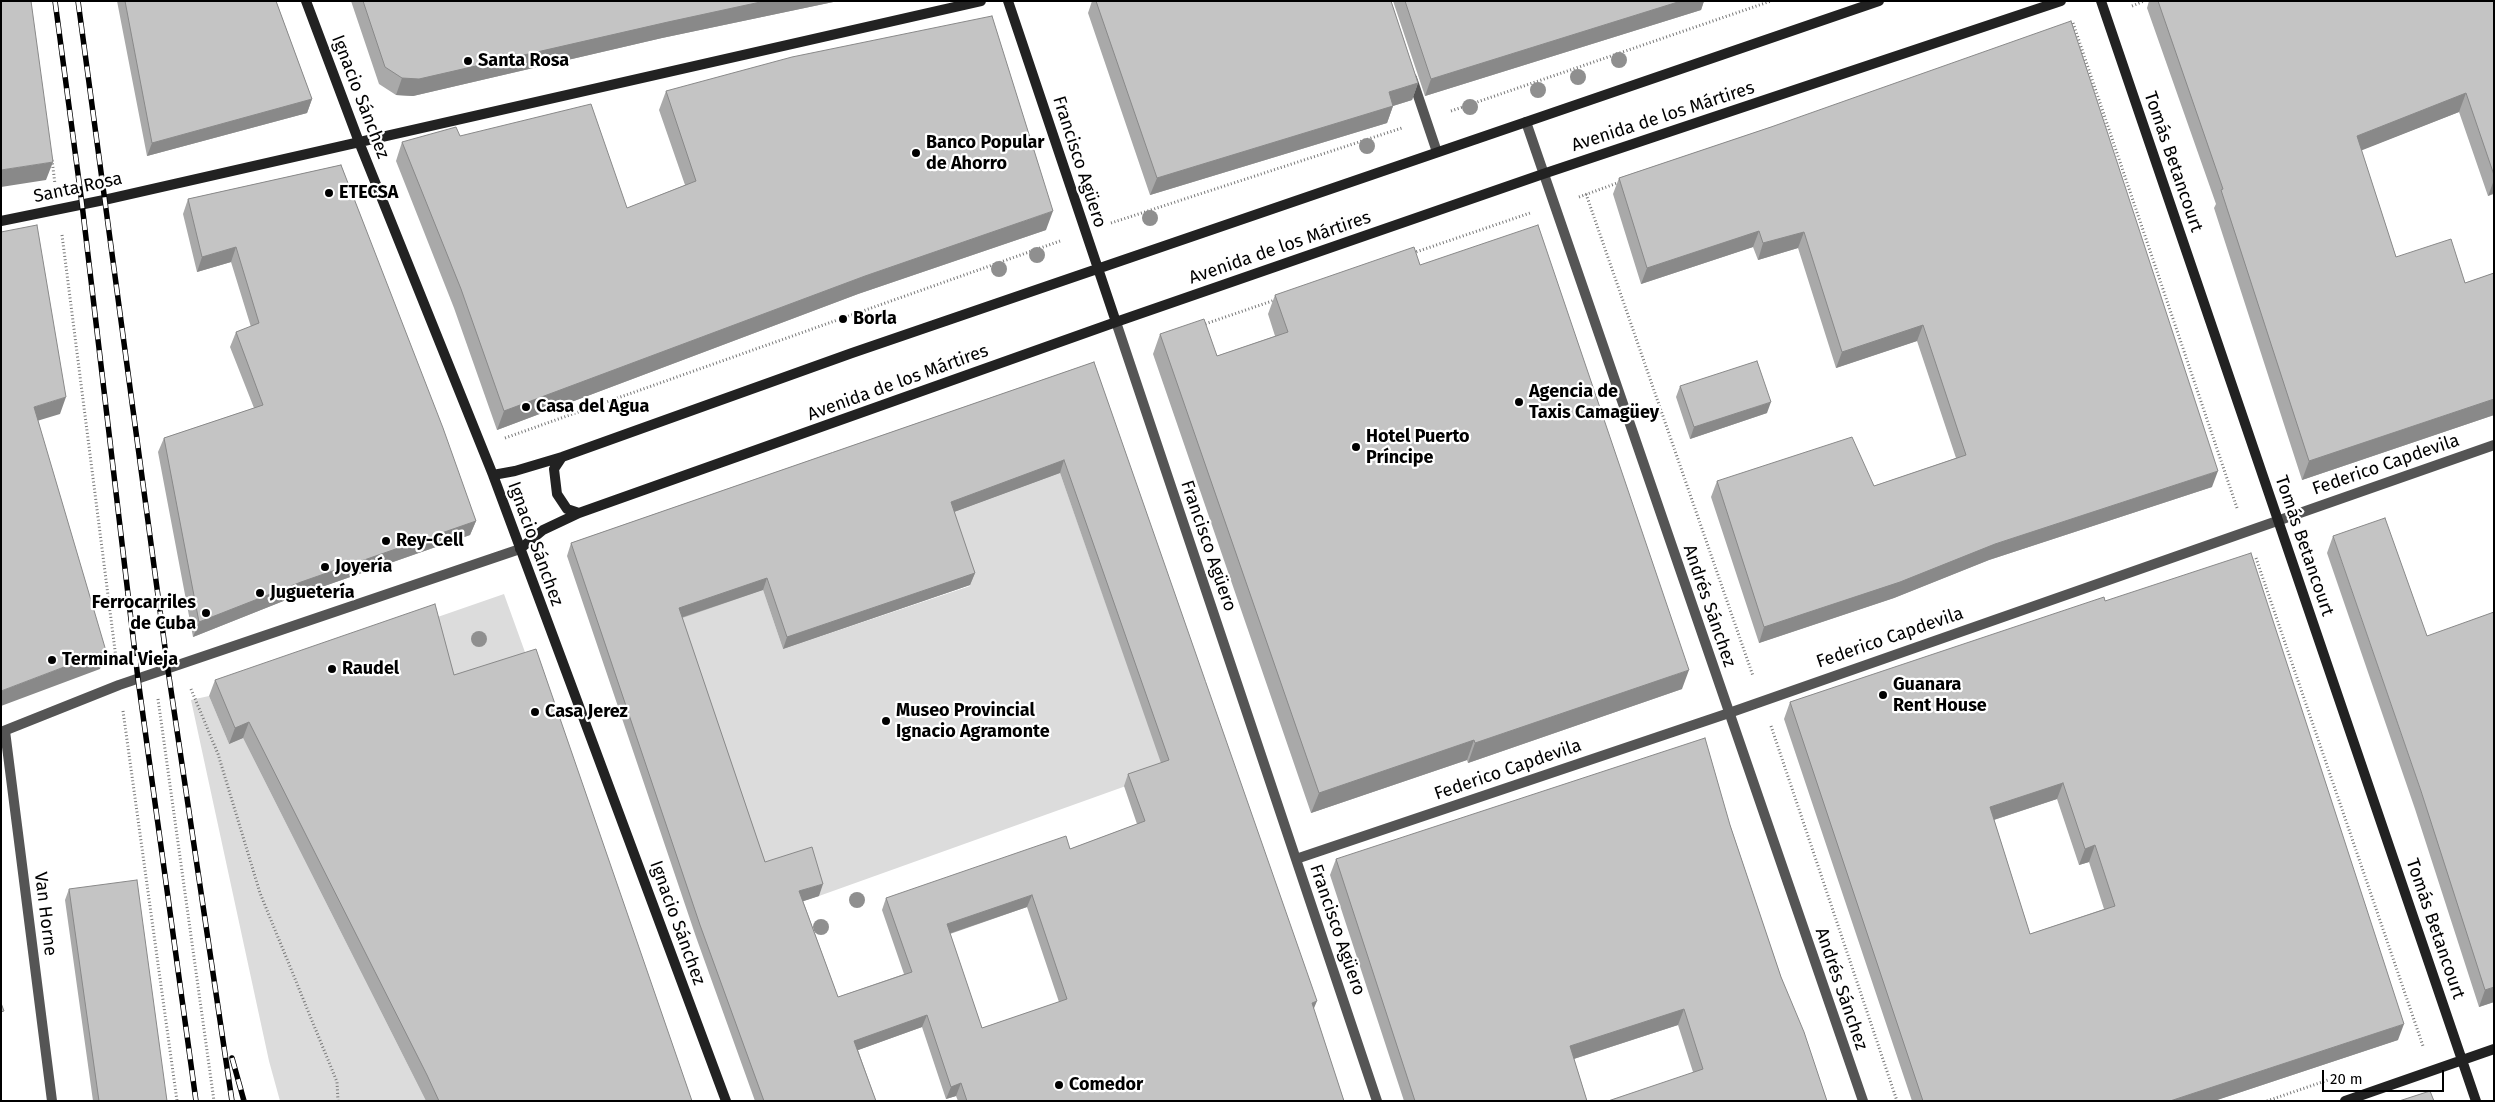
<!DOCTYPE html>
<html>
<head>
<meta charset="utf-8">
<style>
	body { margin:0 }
	#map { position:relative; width:2495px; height:1102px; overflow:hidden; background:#fff; font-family:"Fira Sans",sans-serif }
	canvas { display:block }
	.frame { position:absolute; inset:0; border:2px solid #000; pointer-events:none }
	.scale { position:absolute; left:2322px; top:1070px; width:122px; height:22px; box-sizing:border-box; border:2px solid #000; border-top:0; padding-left:6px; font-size:15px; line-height:18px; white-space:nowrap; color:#000; -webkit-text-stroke:4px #fff; paint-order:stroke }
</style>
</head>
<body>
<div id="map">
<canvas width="2495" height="1102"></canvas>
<div class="frame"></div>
<div class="scale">20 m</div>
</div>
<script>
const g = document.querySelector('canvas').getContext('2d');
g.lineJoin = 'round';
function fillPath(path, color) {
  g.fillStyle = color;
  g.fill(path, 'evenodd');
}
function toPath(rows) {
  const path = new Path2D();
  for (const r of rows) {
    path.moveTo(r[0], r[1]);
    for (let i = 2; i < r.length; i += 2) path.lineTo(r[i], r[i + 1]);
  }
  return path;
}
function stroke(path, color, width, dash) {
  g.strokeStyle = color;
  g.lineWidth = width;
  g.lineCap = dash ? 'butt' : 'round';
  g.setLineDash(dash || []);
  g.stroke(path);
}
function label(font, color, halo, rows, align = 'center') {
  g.font = font + ' "Fira Sans",sans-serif';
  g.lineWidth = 4.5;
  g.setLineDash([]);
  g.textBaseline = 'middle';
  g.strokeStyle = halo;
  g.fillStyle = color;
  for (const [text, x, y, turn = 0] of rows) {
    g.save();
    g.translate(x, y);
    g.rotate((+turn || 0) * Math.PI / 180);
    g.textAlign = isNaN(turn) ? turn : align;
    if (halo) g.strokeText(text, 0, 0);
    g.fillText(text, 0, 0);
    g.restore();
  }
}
fillPath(toPath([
	[1060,473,1165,772,819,896,760,875,674,620,763,590,783,649,970,586,946,515],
	[504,594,530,666,448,692,429,620],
	[209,696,229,744,243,738,426,1101,280,1101,269,1061,191,700]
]), '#dcdcdc');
stroke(toPath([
	[2132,6,2144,1],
	[2073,23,2237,508],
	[1451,111,1771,1],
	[52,160,55,184],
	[1586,194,1753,676],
	[1579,197,1620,182],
	[1111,223,1402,128],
	[62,235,116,658],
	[1413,253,1530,213],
	[1202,325,1275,300],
	[505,438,1060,241],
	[2256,558,2423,1046],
	[191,689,218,754,260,893,337,1082,338,1101],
	[158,699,214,1101],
	[123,711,177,1101],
	[1771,726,1897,1101],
	[2267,1101,2328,1080]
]), '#777', 3, [1, 2.5]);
stroke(toPath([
	[1412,78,1437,152],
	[1526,122,1863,1101],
	[1116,322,1377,1101],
	[5,731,52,1101],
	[1,732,119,685,520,549],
	[1296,859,1729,713,2494,445]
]), '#555', 10);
stroke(toPath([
	[306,1,359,142,493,475,726,1101],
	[1008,1,1116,322],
	[2101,1,2476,1101],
	[1,221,104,200,981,1],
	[562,457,554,469,557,494,567,509,579,513],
	[493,475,515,471,562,457,852,353,1879,1],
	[520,549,543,530,579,513,1116,322,1543,174,2061,1],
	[2345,1101,2494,1049]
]), '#222', 10);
const rail = toPath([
	[55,1,82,204,138,679,196,1101],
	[78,1,168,670,232,1101],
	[232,1058,244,1101]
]);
stroke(rail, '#000', 5.5);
stroke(rail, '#fff', 4, [11]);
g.fillStyle = '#8f8f8f';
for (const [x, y] of [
	[1619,60],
	[1578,77],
	[1538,90],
	[1470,107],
	[1367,146],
	[1150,218],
	[1037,255],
	[999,269],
	[479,639],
	[857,900],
	[821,927]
]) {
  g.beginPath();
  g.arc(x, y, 8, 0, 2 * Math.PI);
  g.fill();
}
fillPath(toPath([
	[117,1,276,1,312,99,307,113,147,156],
	[351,1,838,1,662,38,413,96,396,95,379,84],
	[1092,1,1391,1,1418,83,1412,100,1393,106,1387,123,1150,195,1088,13],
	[1393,1,1704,1,1701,10,1425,96],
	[2149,1,2494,1,2494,195,2494,194,2488,196,2459,112,2361,150,2396,257,2465,283,2494,273,2494,415,2302,480,2214,208,2216,204,2147,8],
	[666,91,1046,230,858,294,497,430,454,308,396,161,402,142,460,136,627,208,685,185,659,110],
	[1771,127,2212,487,1989,560,1894,598,1759,643,1711,497,1717,481,1874,486,1956,458,1917,341,1836,368,1798,248,1758,260,1753,247,1641,284,1613,194,1619,178],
	[341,165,476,521,470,535,296,596,193,637,158,452,164,438,254,408,230,347,236,332,251,327,231,262,197,272,183,214,188,199],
	[1420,265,1682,689,1468,763,1467,760,1311,813,1153,354,1160,334,1217,356,1275,336,1268,314,1275,295],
	[1094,362,1344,1101,958,1101,956,1096,946,1099,922,1027,858,1050,876,1101,755,1101,696,937,567,556,571,543],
	[1060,473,1161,763,1128,774,1124,786,1137,824,1070,849,886,898,882,910,904,974,838,997,803,901,819,896,765,862,682,618,763,590,783,649,970,585,975,573,954,512],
	[1027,907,1059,1002,982,1028,950,934],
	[1680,386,1767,413,1690,439,1676,397],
	[2333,536,2494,1002,2479,1007,2415,809,2327,553],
	[2105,601,2398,1040,2214,1101,1912,1101,1784,719,1790,702],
	[2057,799,2079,865,2089,862,2104,909,2030,934,1994,820],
	[454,675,692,1101,426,1101,243,738,229,744,209,696,215,680],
	[1730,825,1781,977,1827,1101,1693,1072,1678,1025,1574,1059,1587,1101,1404,1101,1330,875,1336,859],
	[69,889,167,1101,93,1101,65,900]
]), '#a9a9a9');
fillPath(toPath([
	[765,1,838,1,662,38,413,96,396,95,402,78],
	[1681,1,1704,1,1701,10,1425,96,1431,79],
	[1418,83,1412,100,1383,109,1389,92],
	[2466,93,2459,112,2350,155,2357,136],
	[312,99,307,113,147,156,152,143],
	[1393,106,1387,123,1150,195,1157,178],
	[53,162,46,180,1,187,1,170],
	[2494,180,2494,193,2488,196],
	[1053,211,1046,230,858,294,497,430,504,411,865,276],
	[1759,231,1753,247,1641,284,1647,268],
	[1804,232,1798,248,1758,260,1763,243],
	[236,247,231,262,197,272,202,257],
	[1923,325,1917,341,1836,368,1842,352],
	[66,397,60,414,27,424,34,407],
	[2494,399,2494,415,2302,480,2309,461],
	[1771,402,1767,413,1690,439,1694,427],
	[1064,460,1060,473,946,515,951,502],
	[2218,471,2212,487,1989,560,1894,598,1759,643,1764,627,1995,544],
	[476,521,470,535,296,596,193,637,199,622,301,582],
	[975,573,970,585,783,649,787,637],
	[767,578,763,590,674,620,679,608],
	[106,651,100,669,1,706,1,691],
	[1689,670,1682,689,1468,763,1475,743],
	[249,722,243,738,229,744,235,728],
	[1474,740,1467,760,1311,813,1319,793],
	[2063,783,2057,799,1984,823,1990,807],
	[2095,845,2089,862,2079,865,2085,849],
	[823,884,819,896,795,904,799,891],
	[1032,895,1027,907,942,936,947,924],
	[2494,987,2494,1002,2479,1007,2485,990],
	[1317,1001,1312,1013,1312,1003],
	[1684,1009,1678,1025,1564,1062,1570,1046],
	[927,1015,922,1027,850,1053,854,1041],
	[2404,1024,2398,1040,2214,1101,2170,1101],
	[961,1083,956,1096,946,1099,951,1087]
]), '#898989');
const building = toPath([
	[1,1,31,1,53,162,1,170,1,1],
	[125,1,276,1,312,99,152,143,125,1],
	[363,1,765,1,668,22,419,79,402,78,385,67,363,1],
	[1096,1,1391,1,1418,83,1389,92,1393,106,1157,178,1096,1],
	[1405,1,1681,1,1431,79,1405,1],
	[2158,1,2494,1,2494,175,2466,93,2357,136,2396,257,2451,239,2465,283,2494,273,2494,399,2309,461,2221,190,2223,189,2158,1],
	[992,16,1053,211,865,276,504,411,461,289,402,142,456,127,460,136,591,104,627,208,696,181,666,91,792,57,992,16],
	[2071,21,2218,471,1995,544,1900,582,1764,627,1717,481,1852,437,1874,486,1966,455,1923,325,1842,352,1804,232,1763,243,1759,231,1647,268,1619,178,1771,127,2071,21],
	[341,165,443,428,476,521,301,582,199,622,164,438,263,405,236,332,259,323,236,247,202,257,188,199,341,165],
	[37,225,66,397,34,407,106,651,1,691,1,232,37,225],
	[1538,225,1689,670,1475,743,1474,740,1319,793,1160,334,1204,319,1217,356,1288,332,1275,295,1414,247,1420,265,1538,225],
	[1757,361,1771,402,1694,427,1680,386,1757,361],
	[1094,362,1317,1001,1312,1003,1344,1101,967,1101,961,1083,951,1087,927,1015,854,1041,876,1101,764,1101,700,925,571,543,1094,362],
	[1064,460,1169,760,1128,774,1145,821,1070,849,1066,836,886,898,912,972,838,997,799,891,823,884,812,847,765,862,679,608,767,578,787,637,975,573,951,502,1064,460],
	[1032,895,1067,999,982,1028,947,924,1032,895],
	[2385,518,2427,636,2494,612,2494,987,2485,990,2421,791,2333,536,2385,518],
	[2251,553,2404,1024,2170,1101,1923,1101,1790,702,2104,597,2105,601,2251,553],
	[2063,783,2085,849,2095,845,2115,906,2030,934,1990,807,2063,783],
	[435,604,454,675,536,649,692,1101,439,1101,427,1075,249,722,235,728,215,680,435,604],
	[1705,738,1730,825,1781,977,1804,1032,1827,1101,1608,1101,1703,1069,1684,1009,1570,1046,1587,1101,1415,1101,1336,859,1705,738],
	[137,880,167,1101,99,1101,69,889,137,880],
	[1,1003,4,1011,1,1012,1,1003],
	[2430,1091,2434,1101,2399,1101,2430,1091]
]);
fillPath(building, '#c4c4c4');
stroke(building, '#898989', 1);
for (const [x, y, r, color] of [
	[468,61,5,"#000"],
	[916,153,5,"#000"],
	[329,193,5,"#000"],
	[843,319,5,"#000"],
	[1519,402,5,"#000"],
	[526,407,5,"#000"],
	[1356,447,5,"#000"],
	[386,541,5,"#000"],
	[325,567,5,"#000"],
	[260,593,5,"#000"],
	[206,613,5,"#000"],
	[52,660,5,"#000"],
	[332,669,5,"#000"],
	[1883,695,5,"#000"],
	[535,712,5,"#000"],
	[886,721,5,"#000"],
	[1059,1085,5,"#000"]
]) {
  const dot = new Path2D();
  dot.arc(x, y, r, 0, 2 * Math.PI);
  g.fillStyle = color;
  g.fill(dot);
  stroke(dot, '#fff', 2);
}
label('bold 18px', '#000', '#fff', [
	["Santa Rosa",478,61],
	["Banco Popular",926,143],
	["de Ahorro",926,164],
	["ETECSA",339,193],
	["Borla",853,319],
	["Agencia de",1529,392],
	["Taxis Camagüey",1529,413],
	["Casa del Agua",536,407],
	["Hotel Puerto",1366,437],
	["Príncipe",1366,458],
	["Rey-Cell",396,541],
	["Joyería",335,567],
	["Juguetería",270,593],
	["Ferrocarriles",196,603,"right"],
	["de Cuba",196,624,"right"],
	["Terminal Vieja",62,660],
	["Raudel",342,669],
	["Guanara",1893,685],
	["Rent House",1893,706],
	["Museo Provincial",896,711],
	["Ignacio Agramonte",896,732],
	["Casa Jerez",545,712],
	["Comedor",1069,1085]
], 'left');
label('18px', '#000', '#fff', [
	["Ignacio Sánchez",360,97,69],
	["Avenida de los Mártires",1663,117,-18],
	["Francisco Agüero",1079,162,72],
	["Tomás Betancourt",2173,162,71],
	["Santa Rosa",78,188,-12],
	["Avenida de los Mártires",1280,248,-19],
	["Avenida de los Mártires",898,383,-20],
	["Federico Capdevila",2386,465,-19],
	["Ignacio Sánchez",535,544,70],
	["Francisco Agüero",1208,546,71],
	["Tomás Betancourt",2304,546,71],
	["Andrés Sánchez",1709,606,71],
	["Federico Capdevila",1890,638,-19],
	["Federico Capdevila",1508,770,-19],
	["Van Horne",45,914,83],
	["Ignacio Sánchez",677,923,70],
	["Tomás Betancourt",2435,929,71],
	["Francisco Agüero",1337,930,71],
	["Andrés Sánchez",1841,989,71]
]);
</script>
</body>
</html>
